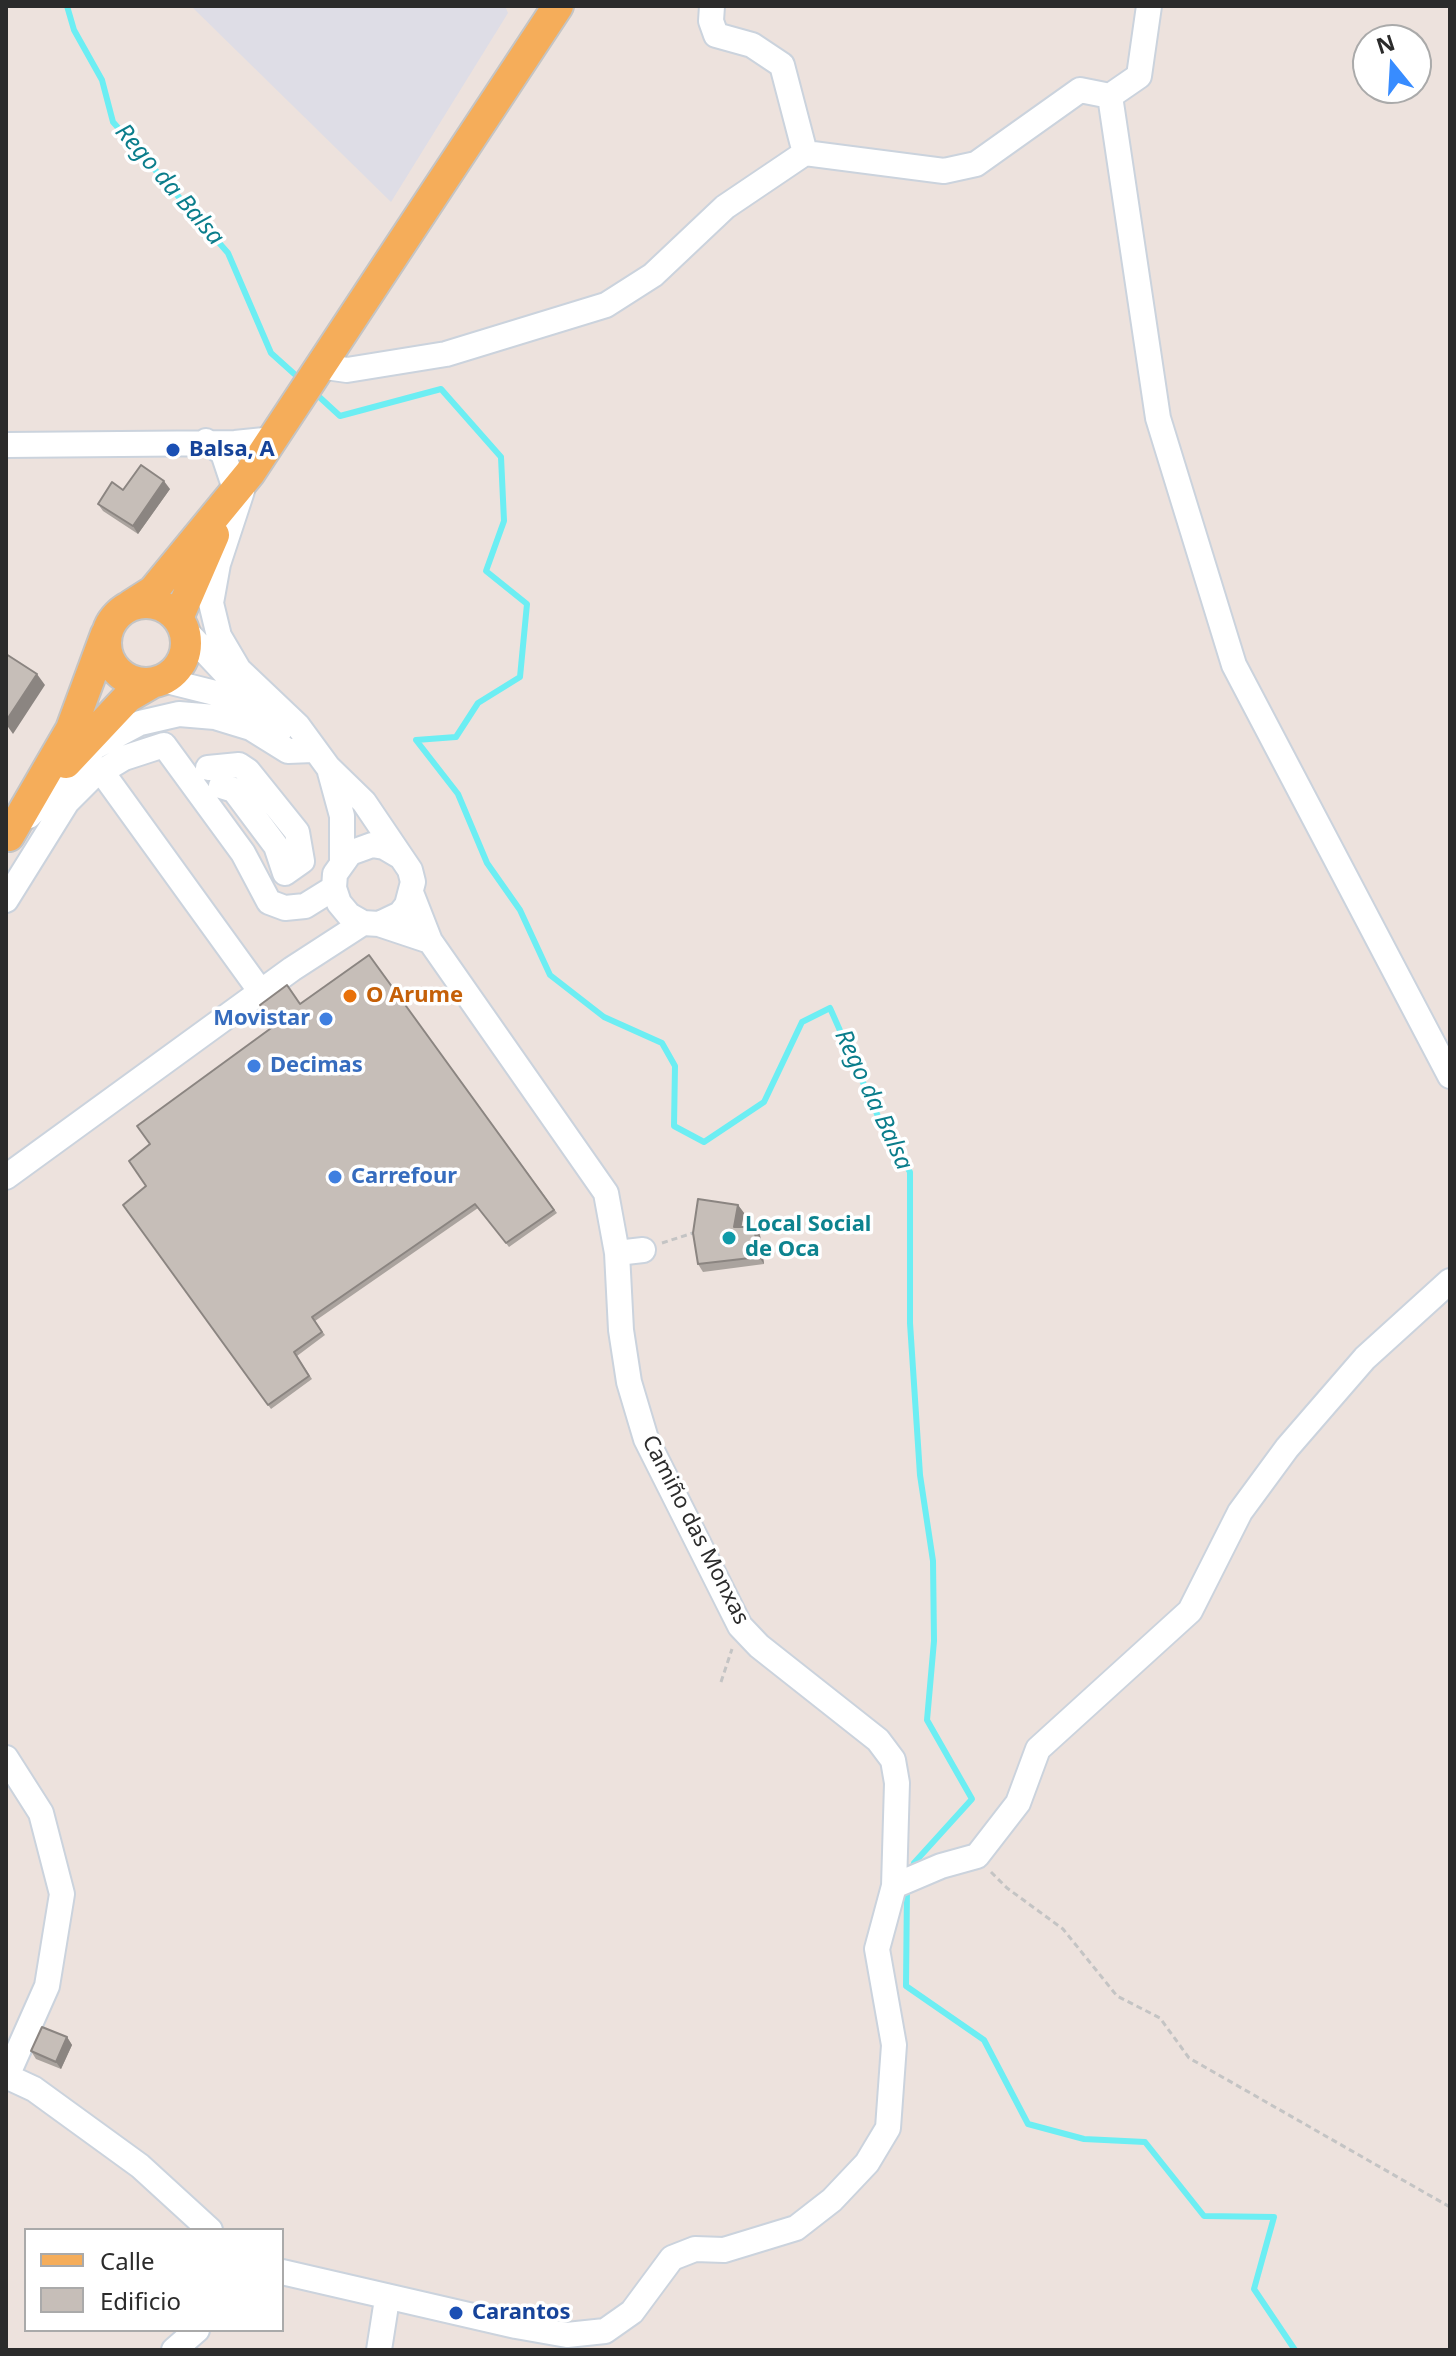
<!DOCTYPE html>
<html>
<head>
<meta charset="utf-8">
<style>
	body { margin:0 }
	#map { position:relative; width:1456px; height:2356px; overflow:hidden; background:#ede2dd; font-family:"Noto Sans",sans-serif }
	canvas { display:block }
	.frame { position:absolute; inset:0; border:8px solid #2b2b2b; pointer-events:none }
	.legend { position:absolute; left:24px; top:2228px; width:260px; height:104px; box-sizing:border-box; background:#fff; border:2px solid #aaa; margin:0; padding:10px 14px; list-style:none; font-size:24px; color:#2b2b2b }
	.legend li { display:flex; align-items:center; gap:16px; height:40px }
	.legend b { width:40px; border:2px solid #aaa }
	.north { position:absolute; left:1352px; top:24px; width:80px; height:80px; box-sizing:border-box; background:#fff; border:2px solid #aaa; border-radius:50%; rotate:342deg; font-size:22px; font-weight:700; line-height:32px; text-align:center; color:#2b2b2b }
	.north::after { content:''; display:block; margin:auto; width:28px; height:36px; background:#388cff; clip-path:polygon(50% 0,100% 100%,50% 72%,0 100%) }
</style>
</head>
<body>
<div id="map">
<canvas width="1456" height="2356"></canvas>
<div class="frame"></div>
<ul class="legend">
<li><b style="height:10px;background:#f5ad5a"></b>Calle</li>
<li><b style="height:22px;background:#c6beb8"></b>Edificio</li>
</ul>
<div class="north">N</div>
</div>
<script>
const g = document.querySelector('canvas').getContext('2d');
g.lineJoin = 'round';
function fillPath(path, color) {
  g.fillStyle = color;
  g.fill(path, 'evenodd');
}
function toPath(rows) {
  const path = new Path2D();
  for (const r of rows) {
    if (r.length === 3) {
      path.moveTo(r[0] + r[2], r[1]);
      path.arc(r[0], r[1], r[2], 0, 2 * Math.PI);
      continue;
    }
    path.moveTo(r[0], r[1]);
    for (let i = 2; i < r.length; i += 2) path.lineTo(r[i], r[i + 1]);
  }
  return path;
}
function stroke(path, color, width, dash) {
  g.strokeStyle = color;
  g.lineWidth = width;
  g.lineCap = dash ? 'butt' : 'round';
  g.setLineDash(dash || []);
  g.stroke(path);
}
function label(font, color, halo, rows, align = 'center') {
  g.font = font + ' "Noto Sans",sans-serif';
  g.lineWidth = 7;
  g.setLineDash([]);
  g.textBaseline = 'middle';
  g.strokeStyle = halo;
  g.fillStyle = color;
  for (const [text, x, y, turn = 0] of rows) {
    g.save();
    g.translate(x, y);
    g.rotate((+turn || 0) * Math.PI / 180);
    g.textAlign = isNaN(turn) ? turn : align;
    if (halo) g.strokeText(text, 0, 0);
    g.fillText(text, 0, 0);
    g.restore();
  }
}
fillPath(toPath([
	[191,6,505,6,508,13,391,202]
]), '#dedde6');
stroke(toPath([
	[67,6,74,30,102,80,113,122,228,253,271,353,301,380],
	[315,393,340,416,441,389,501,457,504,521,486,571,527,604,520,677,478,703,456,737,416,740,458,794,487,863,520,910,550,975,604,1017,662,1043,675,1066,674,1126,704,1142,764,1102,802,1022,830,1008,885,1132,910,1172,910,1323,920,1475,933,1561,934,1641,927,1720,972,1799,914,1863,911,1873],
	[907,1887,906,1986,984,2040,1028,2124,1084,2139,1145,2142,1204,2216,1274,2217,1254,2289,1295,2350]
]), '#6ceef3', 6);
const minor = toPath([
	[712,6,711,21,716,35,752,45,782,65,805,153],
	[1110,96,1158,418,1234,665,1450,1076],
	[319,366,347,370,446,354,606,305,653,275,725,207,805,153,944,171,976,164,1080,90,1110,96,1139,76,1149,6],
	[206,441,223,453,236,492],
	[6,445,235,443,274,439],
	[242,491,218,564,211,603,219,636,239,670,298,726,328,767,364,802,410,870,413,882,407,905,400,914,379,924],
	[184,629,244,693],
	[163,680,219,694,251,709,279,732],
	[208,768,239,765,248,771,297,832,302,861,285,873,276,846,234,790,221,786],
	[102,772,261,992],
	[330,772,342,816,342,862],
	[29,816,95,747,140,723,179,714,215,717,251,728,288,751,313,750],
	[401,857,384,847,372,845,350,853,335,874,334,888,339,903,349,915,363,923,379,924,430,941],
	[412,895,430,941,606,1193,617,1253,621,1330,629,1382,646,1439,740,1626,759,1646,878,1740,893,1760,897,1783,894,1886],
	[6,900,67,802,91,778,124,758,164,745,243,853,269,902,285,908,305,906,334,888],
	[6,1177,292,969,363,923],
	[617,1253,643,1250],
	[6,1758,41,1813,62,1894,47,1986,7,2076],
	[6,2076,34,2089,140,2166,210,2230],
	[282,2272,516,2326,567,2335,605,2331,632,2312,672,2258,695,2249,724,2250,796,2228,832,2200,867,2163,888,2128,894,2045,877,1949,894,1886,941,1866,977,1856,1018,1803,1038,1749,1190,1611,1240,1512,1287,1448,1365,1358,1450,1281],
	[174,2350,197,2330],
	[379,2350,387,2299]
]);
const major = toPath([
	[146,643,40],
	[131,605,153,591,250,473,558,6],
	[178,618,214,535],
	[66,763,128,697,152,683],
	[9,836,71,729,106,634]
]);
stroke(minor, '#cbd3dd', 28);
stroke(major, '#c4c4c4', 34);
stroke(toPath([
	[662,1243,696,1232],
	[721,1682,732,1649],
	[991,1872,1007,1888,1063,1929,1117,1996,1160,2018,1189,2058,1450,2207]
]), '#c4c4c4', 3, [6, 4]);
stroke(minor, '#fff', 24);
stroke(major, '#f5ad5a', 30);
fillPath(toPath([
	[170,489,138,534,103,511,98,504,123,490],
	[369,955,557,1213,509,1247,478,1208,315,1321,325,1335,297,1356,312,1379,271,1409,123,1205,146,1186,150,1144,274,1026,300,1004],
	[738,1205,744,1213,741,1227,754,1227,760,1235,764,1264,703,1272,698,1264],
	[67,2037,72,2045,61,2069,36,2059,31,2051]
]), '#aaa39e');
fillPath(toPath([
	[164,481,170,489,138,534,133,526],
	[37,674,45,685,13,734,6,724,6,721],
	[738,1205,744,1213,740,1235,734,1227],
	[754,1227,760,1235,764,1264,759,1257],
	[67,2037,72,2045,61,2069,56,2062]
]), '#8b8581');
const building = toPath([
	[141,465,164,481,133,526,98,504,112,482,123,490,141,465],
	[6,654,37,674,6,721,6,654],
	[369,955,554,1210,506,1243,475,1204,312,1317,322,1332,294,1352,309,1376,268,1405,123,1205,146,1186,129,1161,150,1144,137,1126,274,1026,260,1005,287,985,300,1004,369,955],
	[698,1199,738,1205,734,1227,754,1227,759,1257,698,1264,693,1233,698,1199],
	[42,2027,67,2037,56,2062,31,2051,42,2027]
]);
fillPath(building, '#c6beb8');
stroke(building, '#8b8581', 2);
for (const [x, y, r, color] of [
	[173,450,8,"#1a4fb4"],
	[350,996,8,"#e8710a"],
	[326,1019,8,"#3f7fe0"],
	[254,1066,8,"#3f7fe0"],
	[335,1177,8,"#3f7fe0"],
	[729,1238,8,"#0f9aa8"],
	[456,2313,8,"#1a4fb4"]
]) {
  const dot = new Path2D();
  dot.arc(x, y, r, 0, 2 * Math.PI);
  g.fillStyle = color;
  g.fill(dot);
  stroke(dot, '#fff', 3);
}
label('bold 22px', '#164399', '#fff', [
	["Balsa, A",189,450],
	["Carantos",472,2313]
], 'left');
label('bold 22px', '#c56008', '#fff', [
	["O Arume",366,996]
], 'left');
label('bold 22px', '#366cbe', '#fff', [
	["Movistar",310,1019,"right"],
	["Decimas",270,1066],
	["Carrefour",351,1177]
], 'left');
label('bold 22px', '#0d838f', '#fff', [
	["Local Social",745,1225],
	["de Oca",745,1250]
], 'left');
label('22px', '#2b2b2b', '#fff', [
	["Camiño das Monxas",695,1530,63]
]);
label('italic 24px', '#0a7d8b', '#fff', [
	["Rego da Balsa",169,185,49],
	["Rego da Balsa",873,1100,65]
]);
</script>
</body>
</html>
